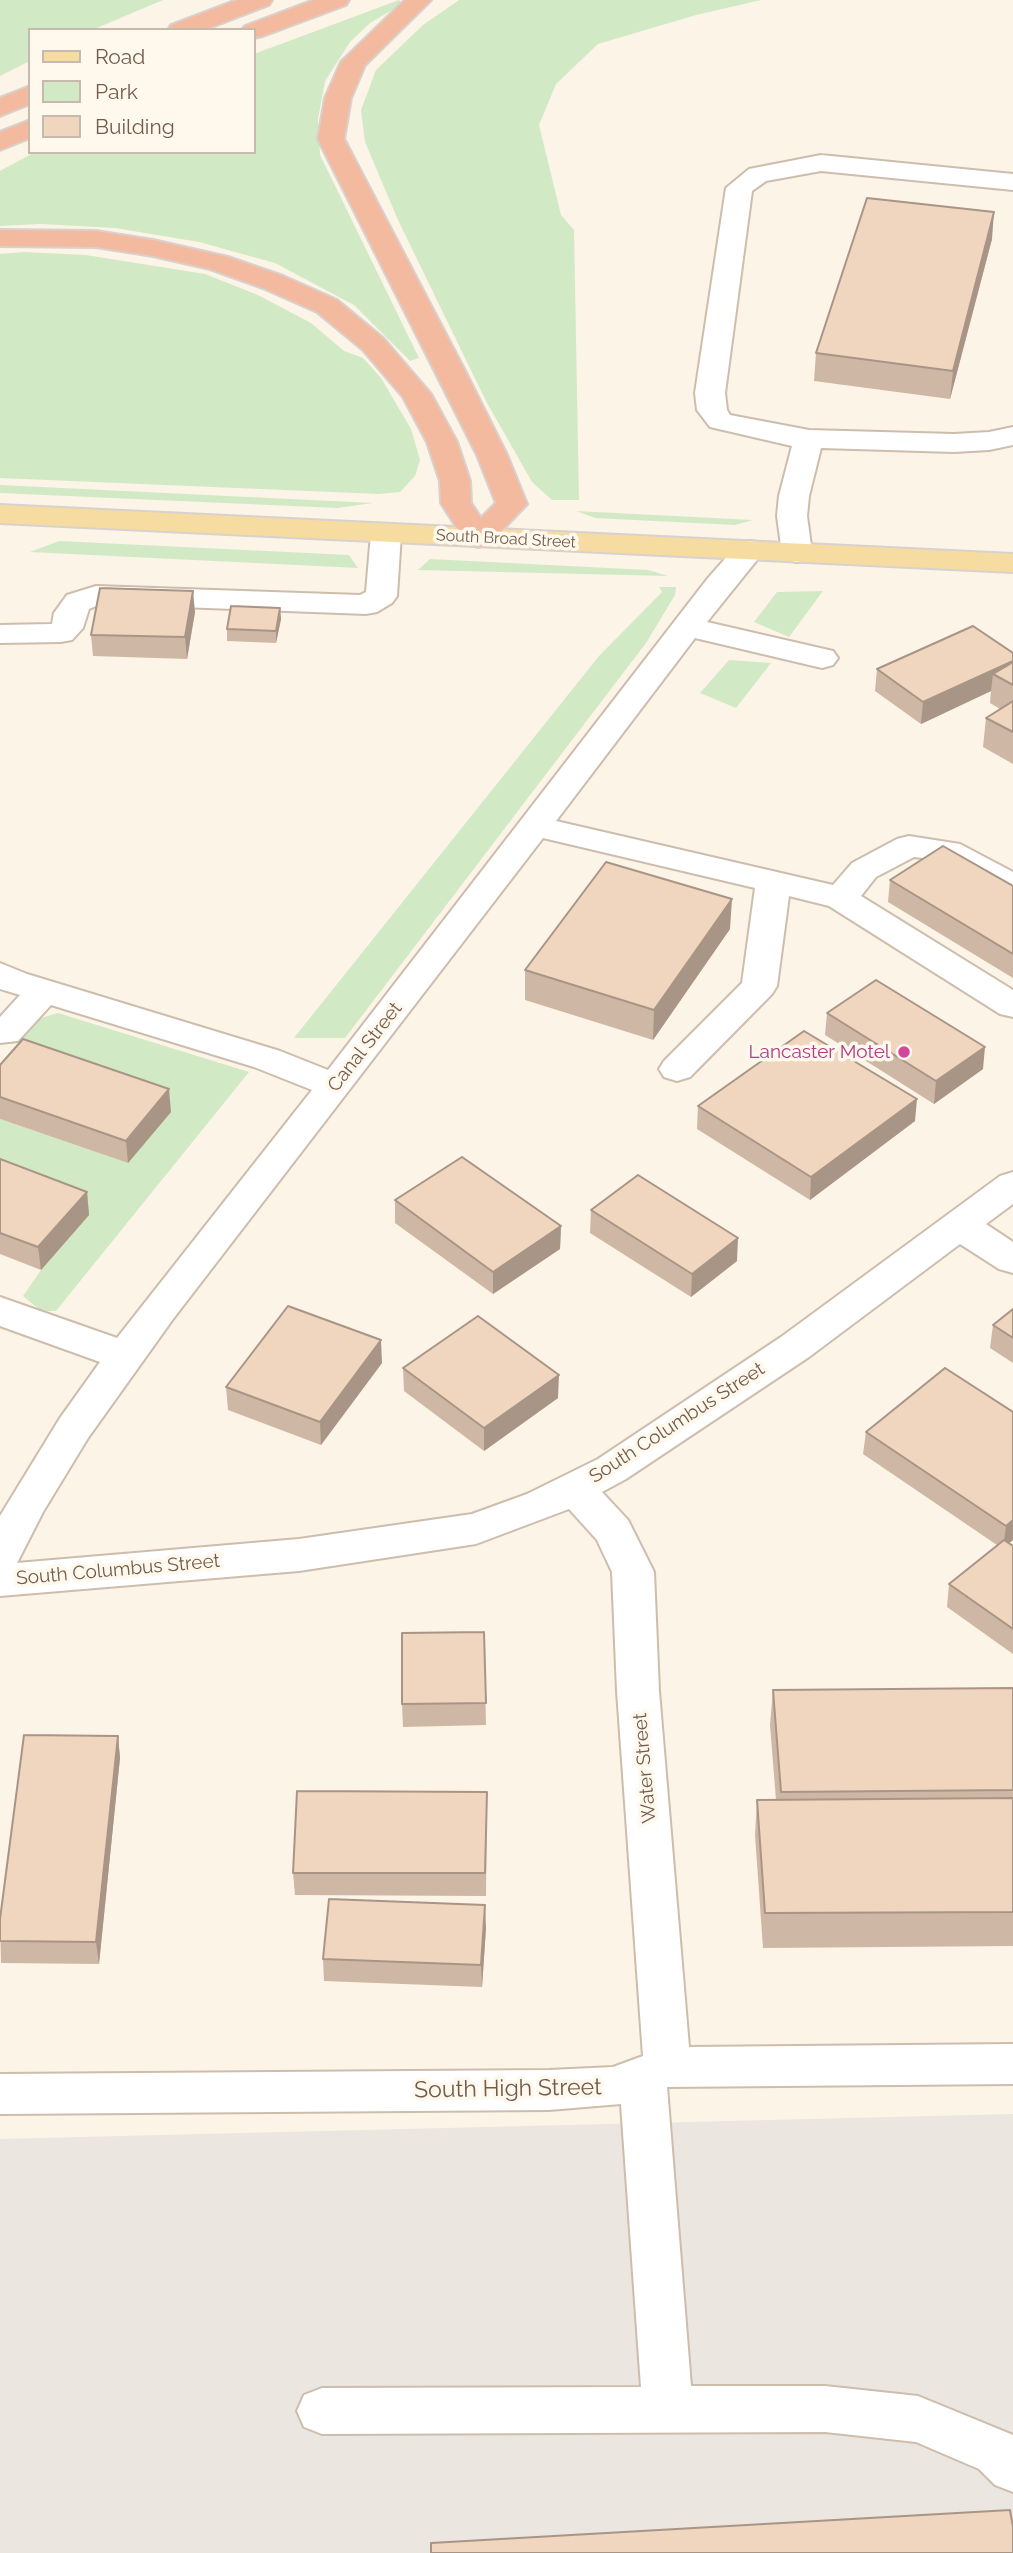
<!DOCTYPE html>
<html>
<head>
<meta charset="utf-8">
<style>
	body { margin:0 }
	#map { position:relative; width:1013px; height:2553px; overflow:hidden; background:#fcf4e7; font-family:Raleway,sans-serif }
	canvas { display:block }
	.legend { position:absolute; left:28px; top:28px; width:228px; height:126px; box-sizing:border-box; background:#fef8ed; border:2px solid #c7baad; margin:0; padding:9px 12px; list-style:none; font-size:21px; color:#745c4c }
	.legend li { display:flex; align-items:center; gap:14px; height:35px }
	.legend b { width:35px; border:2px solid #c7baad }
</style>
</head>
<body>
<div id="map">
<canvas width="1013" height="2553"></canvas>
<ul class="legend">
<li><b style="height:9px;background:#f7dca2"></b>Road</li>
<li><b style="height:19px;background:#d2e9c5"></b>Park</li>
<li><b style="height:19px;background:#f0d5bf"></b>Building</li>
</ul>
</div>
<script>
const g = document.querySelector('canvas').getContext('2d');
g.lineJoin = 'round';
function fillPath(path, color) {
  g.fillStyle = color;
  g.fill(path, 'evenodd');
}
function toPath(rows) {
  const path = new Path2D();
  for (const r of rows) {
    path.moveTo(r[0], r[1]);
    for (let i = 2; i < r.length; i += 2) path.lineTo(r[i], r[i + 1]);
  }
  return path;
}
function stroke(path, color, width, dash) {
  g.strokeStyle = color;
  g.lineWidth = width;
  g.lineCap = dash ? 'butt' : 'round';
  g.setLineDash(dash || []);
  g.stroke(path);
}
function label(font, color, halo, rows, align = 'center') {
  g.font = font + ' Raleway,sans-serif';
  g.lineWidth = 7;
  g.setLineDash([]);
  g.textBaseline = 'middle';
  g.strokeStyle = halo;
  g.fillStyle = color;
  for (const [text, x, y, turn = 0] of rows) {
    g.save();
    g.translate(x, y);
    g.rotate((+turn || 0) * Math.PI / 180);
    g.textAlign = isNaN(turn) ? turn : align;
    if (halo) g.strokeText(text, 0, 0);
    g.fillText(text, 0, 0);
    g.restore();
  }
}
fillPath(toPath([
	[1013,2114,1013,2553,0,2553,0,2139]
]), '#ece6e0');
fillPath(toPath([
	[0,0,163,0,92,30,30,30,30,61,0,76],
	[399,0,402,4,370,23,350,42,325,81,318,119,320,155,419,358,410,361,354,305,275,263,199,242,115,228,40,224,0,226,0,171,35,152,254,152,254,54],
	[459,0,761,0,696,15,598,44,556,84,539,125,561,215,574,230,579,500,552,500,532,482,486,401,398,220,365,142,361,110,376,70,423,25],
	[24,252,86,255,205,274,258,295,311,323,344,351,363,358,381,378,411,429,420,460,415,476,400,492,379,494,0,478,0,254],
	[0,485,373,503,337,508,0,493],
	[576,511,753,520,735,525,595,518],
	[59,541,349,555,358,568,30,552],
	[430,559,648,570,668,576,418,570],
	[659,587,676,587,675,595,646,643,345,1038,294,1038,599,656,662,592],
	[823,591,789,637,754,622,777,592],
	[729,660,771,663,736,708,700,693],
	[58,1013,249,1072,56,1311,41,1311,23,1296,41,1270,0,1181,0,1119,128,1163,26,1062,22,1037,41,1018]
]), '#d2e9c5');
const minor = toPath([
	[821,155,1013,174,1013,190,821,171,766,181,752,191,725,393,727,410,730,415,809,430,954,434,989,432,1013,427,1013,445,989,450,954,452,821,448,809,496,807,516,812,553,808,560,797,562,786,560,782,553,777,516,779,496,792,446,710,427,697,410,695,393,726,188,749,169,821,155],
	[386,525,397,528,401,534,397,596,392,603,377,612,366,614,101,604,89,609,83,628,72,640,61,642,0,643,0,625,52,624,54,613,67,595,96,586,360,595,366,592,371,534,375,528,386,525],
	[750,541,761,543,765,550,707,622,833,651,838,658,833,665,822,668,695,638,556,821,833,885,852,863,897,839,909,836,960,844,1013,872,1013,897,1001,894,940,860,914,857,876,877,861,896,1013,990,1013,1017,1000,1014,829,906,789,896,777,986,772,994,690,1077,677,1081,664,1077,659,1069,664,1061,742,983,755,888,543,838,173,1319,88,1438,43,1512,17,1563,299,1539,472,1514,527,1494,598,1459,781,1337,1000,1176,1013,1172,1013,1204,986,1224,1013,1242,1013,1273,999,1269,960,1244,809,1357,626,1479,602,1492,628,1520,654,1572,659,1691,689,2047,1013,2044,1013,2084,667,2087,691,2386,825,2386,918,2396,1013,2435,1013,2492,995,2485,979,2469,916,2442,825,2432,322,2434,304,2427,297,2411,304,2395,322,2388,641,2387,621,2104,549,2110,0,2114,0,2074,549,2070,613,2067,643,2056,617,1691,612,1572,597,1540,569,1509,476,1544,299,1571,0,1596,0,1516,60,1418,100,1362,0,1326,0,1297,117,1338,312,1090,254,1067,51,1005,18,1041,0,1043,0,1017,20,995,0,989,0,963,27,974,280,1051,328,1070,708,578,739,543,750,541]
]);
const major = toPath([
	[0,505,1013,554,1013,572,0,523,0,505]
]);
const highway = toPath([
	[237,0,272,0,269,5,204,30,168,30,171,25,237,0],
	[314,0,349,0,346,5,263,36,254,38,254,30,242,30,245,26,314,0],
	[405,0,431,0,365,65,351,98,344,139,464,369,507,455,527,504,489,544,478,547,467,544,441,503,440,481,427,442,403,397,363,350,317,312,263,288,210,269,153,256,96,247,0,246,0,230,96,231,153,240,228,257,283,276,337,300,383,338,431,394,457,442,470,481,471,503,481,518,496,503,477,455,318,139,325,98,341,62,405,0],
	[30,86,30,104,0,116,0,98,30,86],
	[30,120,30,138,0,150,0,132,30,120]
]);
stroke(minor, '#cdbdad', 4);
stroke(major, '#d8d1cd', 4);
stroke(highway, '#d8d1cd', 4);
fillPath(minor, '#fff');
fillPath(major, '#f7dca2');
fillPath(highway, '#f3baa0');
fillPath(toPath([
	[992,239,950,399,814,381,816,353],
	[280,608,281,619,276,643,227,641,227,629],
	[195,612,187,659,93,656,91,635],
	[1013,653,1013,764,983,747,986,718,1000,709,990,703,991,691,921,724,875,691,877,669],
	[890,880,1013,886,1013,978,888,902],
	[730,929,653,1040,525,1000,525,970],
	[827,1013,983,1069,934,1104,825,1035],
	[0,1065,171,1112,128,1163,0,1119],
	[698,1106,915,1121,810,1200,697,1129],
	[0,1159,87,1192,89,1215,41,1270,0,1254],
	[395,1200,561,1226,560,1249,493,1294,395,1223],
	[591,1210,737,1261,691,1297,590,1233],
	[1013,1309,1013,1363,990,1348,993,1325],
	[382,1363,321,1445,228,1410,226,1387],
	[403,1368,558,1398,484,1451,404,1391],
	[1013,1412,1013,1540,1009,1543,1013,1546,1013,1654,947,1607,949,1584,997,1545,863,1454,866,1432],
	[484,1632,486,1725,403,1727,402,1704],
	[1013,1688,1013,1946,763,1948,755,1835,757,1800,776,1800,770,1725,773,1690],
	[118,1736,120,1758,99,1964,1,1963,0,1919],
	[487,1792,486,1896,295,1895,293,1873],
	[486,1928,482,1987,324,1981,323,1959]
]), '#ceb7a4');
fillPath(toPath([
	[994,212,992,239,950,399,953,371],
	[193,591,195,612,187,659,185,637],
	[280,608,281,619,276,643,276,631],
	[1013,661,1013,681,993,674,991,691,921,724,923,702],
	[732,899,730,929,653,1040,654,1010],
	[985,1047,983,1069,934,1104,936,1081],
	[169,1089,171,1112,128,1163,126,1141],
	[917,1099,915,1121,810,1200,811,1177],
	[87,1192,89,1215,41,1270,38,1247],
	[561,1226,560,1249,493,1294,493,1272],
	[738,1238,737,1261,691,1297,692,1274],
	[381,1340,382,1363,321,1445,320,1422],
	[559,1375,558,1398,484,1451,484,1428],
	[1013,1520,1013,1540,1003,1548,1006,1526],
	[118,1736,120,1758,99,1964,96,1942],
	[485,1905,486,1928,482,1987,481,1965]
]), '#a89586');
const building = toPath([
	[867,198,994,212,953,371,816,353,867,198],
	[100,588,193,591,185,637,91,635,100,588],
	[231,606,280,608,276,631,227,629,231,606],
	[973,626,1013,653,1013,661,923,702,877,669,973,626],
	[1013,662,1013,685,993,674,1013,662],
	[1013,701,1013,732,986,718,1013,701],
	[943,846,1013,886,1013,954,890,880,943,846],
	[606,862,732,899,654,1010,525,970,606,862],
	[876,980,985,1047,936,1081,827,1013,876,980],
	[804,1031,917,1099,811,1177,698,1106,804,1031],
	[23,1039,169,1089,126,1141,0,1097,0,1065,23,1039],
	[462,1157,561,1226,493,1272,395,1200,462,1157],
	[0,1159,87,1192,38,1247,0,1233,0,1159],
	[638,1175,738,1238,692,1274,591,1210,638,1175],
	[288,1306,381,1340,320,1422,226,1387,288,1306],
	[1013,1309,1013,1338,993,1325,1013,1309],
	[478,1316,559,1375,484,1428,403,1368,478,1316],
	[945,1368,1013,1412,1013,1520,1006,1526,866,1432,945,1368],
	[1004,1540,1013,1546,1013,1629,949,1584,1004,1540],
	[484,1632,486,1703,402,1704,402,1633,484,1632],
	[1013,1688,1013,1790,781,1792,773,1690,1013,1688],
	[24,1735,118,1736,96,1942,0,1941,0,1919,24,1735],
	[297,1791,487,1792,485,1873,293,1873,297,1791],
	[1013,1798,1013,1912,765,1913,757,1800,1013,1798],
	[329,1899,485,1905,481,1965,323,1959,329,1899],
	[1010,2510,1013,2527,1013,2553,431,2553,431,2543,1010,2510]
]);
fillPath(building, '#f0d5bf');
stroke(building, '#a89586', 2);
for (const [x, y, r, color] of [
	[904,1052,7,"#d1479c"]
]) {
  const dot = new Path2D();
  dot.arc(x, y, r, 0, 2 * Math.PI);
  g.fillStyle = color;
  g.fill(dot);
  stroke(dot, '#fef8ed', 2.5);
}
label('16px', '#745c4c', '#fef8ed', [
	["South Broad Street",506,539,3]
]);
label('19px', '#745c4c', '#fef8ed', [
	["Canal Street",365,1047,-52],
	["South Columbus Street",677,1423,-33],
	["South Columbus Street",118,1570,-5],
	["Water Street",645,1768,-95]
]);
label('19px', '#b23c85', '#fef8ed', [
	["Lancaster Motel",890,1052]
], 'right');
label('23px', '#745c4c', '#fef8ed', [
	["South High Street",508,2089,-1]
]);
</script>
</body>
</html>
